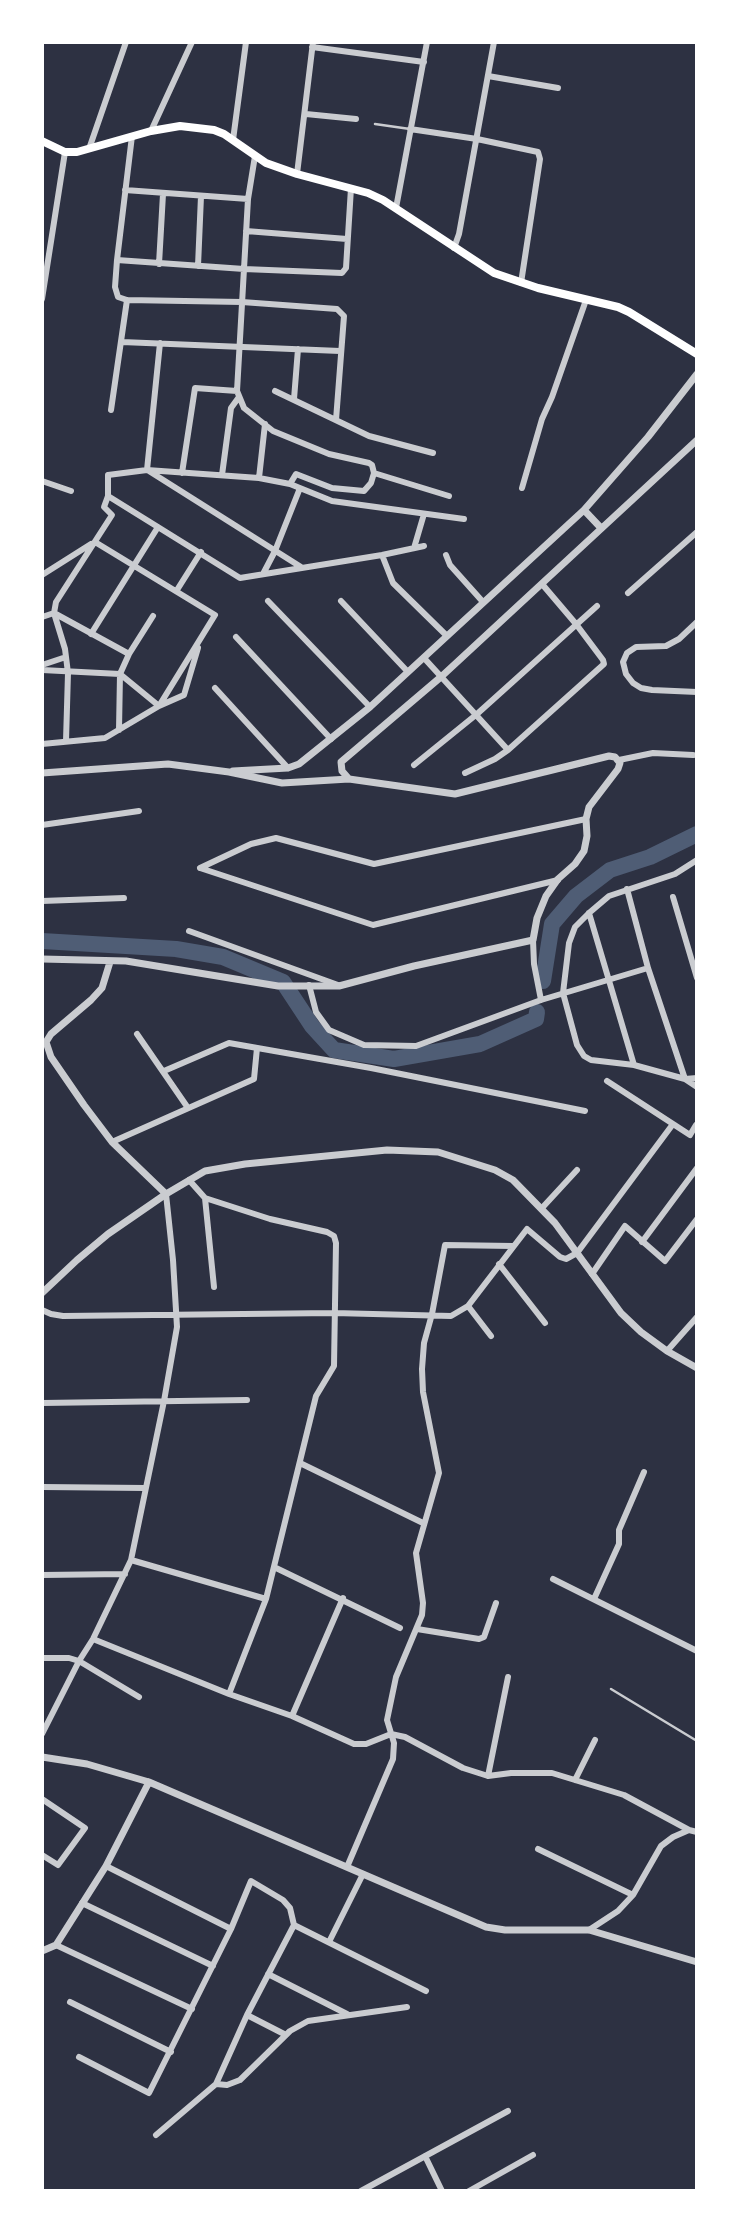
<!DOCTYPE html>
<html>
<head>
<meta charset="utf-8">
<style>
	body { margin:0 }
	#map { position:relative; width:739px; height:2233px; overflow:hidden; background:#2d3142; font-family:"Sofia Sans Condensed",sans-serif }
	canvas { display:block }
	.frame { position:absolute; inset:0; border:44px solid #fff; pointer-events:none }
</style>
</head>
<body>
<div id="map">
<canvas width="739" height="2233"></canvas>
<div class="frame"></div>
</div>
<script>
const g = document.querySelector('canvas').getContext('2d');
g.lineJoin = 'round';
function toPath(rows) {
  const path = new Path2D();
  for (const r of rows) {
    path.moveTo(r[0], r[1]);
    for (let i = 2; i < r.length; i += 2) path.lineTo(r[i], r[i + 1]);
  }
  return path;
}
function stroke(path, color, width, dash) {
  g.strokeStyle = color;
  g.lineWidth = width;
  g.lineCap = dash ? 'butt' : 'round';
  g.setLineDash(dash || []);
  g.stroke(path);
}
stroke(toPath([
	[42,941,176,949,223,957,283,982,312,1026,334,1050,394,1059,480,1044,536,1019,537,1012],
	[543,981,552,924,576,896,610,870,650,857,697,834]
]), '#4f5d75', 16);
stroke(toPath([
	[375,124,410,129],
	[611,1689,697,1741]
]), '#caccd0', 2.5);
stroke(toPath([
	[312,47,424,62],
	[488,76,558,88],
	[306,114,356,119],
	[410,129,477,139,538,152,540,159,521,283],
	[151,131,192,42],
	[132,136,117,260,115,287,118,297,127,300,242,302,337,309,344,316,336,420],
	[233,140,246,42],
	[89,149,126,42],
	[255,156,248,199,237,391,244,408,273,431,329,454,369,463,372,465,374,473,371,483,364,491,332,488,296,474,290,484],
	[297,174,313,42],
	[125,190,248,199],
	[396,208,427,42],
	[246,231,347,239],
	[454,248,459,234,494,42],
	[117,260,244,269,342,273,346,268,351,188],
	[159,264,163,194],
	[198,266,201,196],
	[42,299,65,152],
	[122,342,340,351],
	[275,391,369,436,433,453],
	[294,399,298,349],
	[111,410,127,300],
	[147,470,160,343],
	[149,471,301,567],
	[182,473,195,388,237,391],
	[374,473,449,496],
	[222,475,231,408,239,397],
	[259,478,265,424],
	[42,481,71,491],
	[522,488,542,419,552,397,586,300],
	[108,496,240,578,382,555,424,546],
	[414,548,424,514],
	[382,555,393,583,447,636],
	[446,555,450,565,483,602],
	[263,574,275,551,300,488],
	[42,575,91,544],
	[177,590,201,552],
	[628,593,697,532],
	[268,601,370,707],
	[341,601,408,672],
	[54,613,129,654,120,674,119,730],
	[42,617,54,613],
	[697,622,679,639,666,646,636,647,627,653,623,662,626,674,633,683,641,688,652,690,697,692],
	[91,634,158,527],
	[236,637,331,739],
	[129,654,153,616],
	[424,658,508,750],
	[42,665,66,657],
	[42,670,120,674,159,706,184,695,198,648],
	[215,688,288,768],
	[66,741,68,673,65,649,54,613,56,602,112,515,104,507,108,496,108,475,147,470,259,478,290,484,332,501,464,519],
	[42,744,105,738,159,706,215,615,95,542],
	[619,760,653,753,693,755],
	[414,765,477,714,597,606],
	[465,773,495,759,508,750,604,664,603,660,576,624,542,584],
	[42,825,139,811],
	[697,860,675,874,609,896,589,913,575,927,569,943,563,993,577,1045,584,1056,591,1060,634,1065,685,1079,697,1078],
	[200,868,251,844,276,838,374,864,586,819],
	[200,868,373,925,558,880],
	[627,889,648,968,685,1079,697,1087],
	[673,897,697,978],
	[42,901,124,898],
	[589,913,634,1065],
	[189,931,338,985],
	[533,940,534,964,541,1000],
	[309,985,316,1012,329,1030,364,1045,416,1046,541,1000,648,968],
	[137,1034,188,1108],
	[164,1071,229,1043,371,1068,585,1111],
	[607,1081,690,1135,696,1125],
	[112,1142,254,1079,257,1048],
	[189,1180,205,1198,270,1219,327,1232,334,1236,336,1243,334,1366,316,1396,266,1599,229,1694],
	[205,1198,214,1287],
	[542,1208,577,1170],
	[642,1242,697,1168],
	[499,1264,545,1323],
	[592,1274,625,1226,665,1261,697,1219],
	[468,1306,491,1336],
	[42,1310,51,1314,63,1316,334,1313,451,1316,468,1306,527,1229,560,1257,566,1259,577,1253,673,1124],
	[667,1351,697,1317],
	[42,1403,247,1400],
	[300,1463,423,1523],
	[42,1487,145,1488],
	[131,1560,266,1599],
	[274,1567,400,1628],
	[42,1575,125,1574],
	[553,1579,697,1651],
	[594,1599,619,1544,619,1530,644,1472],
	[417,1629,479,1639,484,1637,496,1603],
	[93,1639,229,1694,292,1716,354,1744,366,1744,391,1734,405,1737,463,1768,488,1776,511,1773,552,1773,624,1795,689,1830],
	[42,1658,69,1658,79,1661,139,1697],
	[292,1716,343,1598],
	[42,1734,79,1661,93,1639,131,1560,164,1401,177,1327,173,1260,166,1194],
	[488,1776,508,1677],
	[575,1780,595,1740],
	[42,1799,85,1828,58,1865,42,1855],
	[538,1849,633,1895],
	[106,1866,231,1929],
	[347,1867,393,1759,394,1743,387,1720,396,1677,422,1615,423,1603,416,1553,439,1473,423,1392,422,1369,424,1343,432,1314,445,1245,513,1246],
	[82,1903,213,1966],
	[294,1925,426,1991],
	[589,1930,618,1911,633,1895,661,1846,673,1837,689,1830,697,1832],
	[329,1942,363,1874],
	[56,1945,192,2009],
	[268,1974,347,2014],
	[70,2002,171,2052],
	[247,2015,286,2035],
	[79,2057,149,2093,231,1929,251,1881,283,1900,290,1908,294,1925],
	[216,2084,227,2085,240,2080,290,2031,308,2021,407,2007],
	[156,2135,216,2084,247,2015,294,1925],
	[425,2156,442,2191],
	[361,2191,508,2111],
	[469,2191,533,2155]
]), '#caccd0', 6);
stroke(toPath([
	[584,510,601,528],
	[233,771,288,768,299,764,370,707,584,510,648,437,697,374],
	[42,773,168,764,229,772,282,783,349,779,455,794,609,756,615,757,620,763,618,769,589,807,586,819,587,836,584,851,575,864,558,879,546,896,537,918,533,940,414,966,339,986,278,986,126,961,42,959],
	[349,779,342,771,341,762,442,676,697,440],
	[110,962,102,988,91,1000,51,1034,46,1042,51,1057,84,1105,112,1142,166,1194],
	[42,1293,77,1260,108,1234,166,1194,205,1171,245,1164,387,1150,438,1152,495,1170,513,1180,555,1223,621,1313,641,1332,667,1351,697,1368],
	[42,1757,87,1764,149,1782,486,1927,505,1930,589,1930,697,1962],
	[42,1951,56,1945,106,1866,149,1782]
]), '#caccd0', 7);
stroke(toPath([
	[42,141,65,152,77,152,151,131,180,126,214,130,224,134,266,163,297,174,368,193,383,200,494,273,538,288,618,307,629,312,697,354]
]), '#fff', 8);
</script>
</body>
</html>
